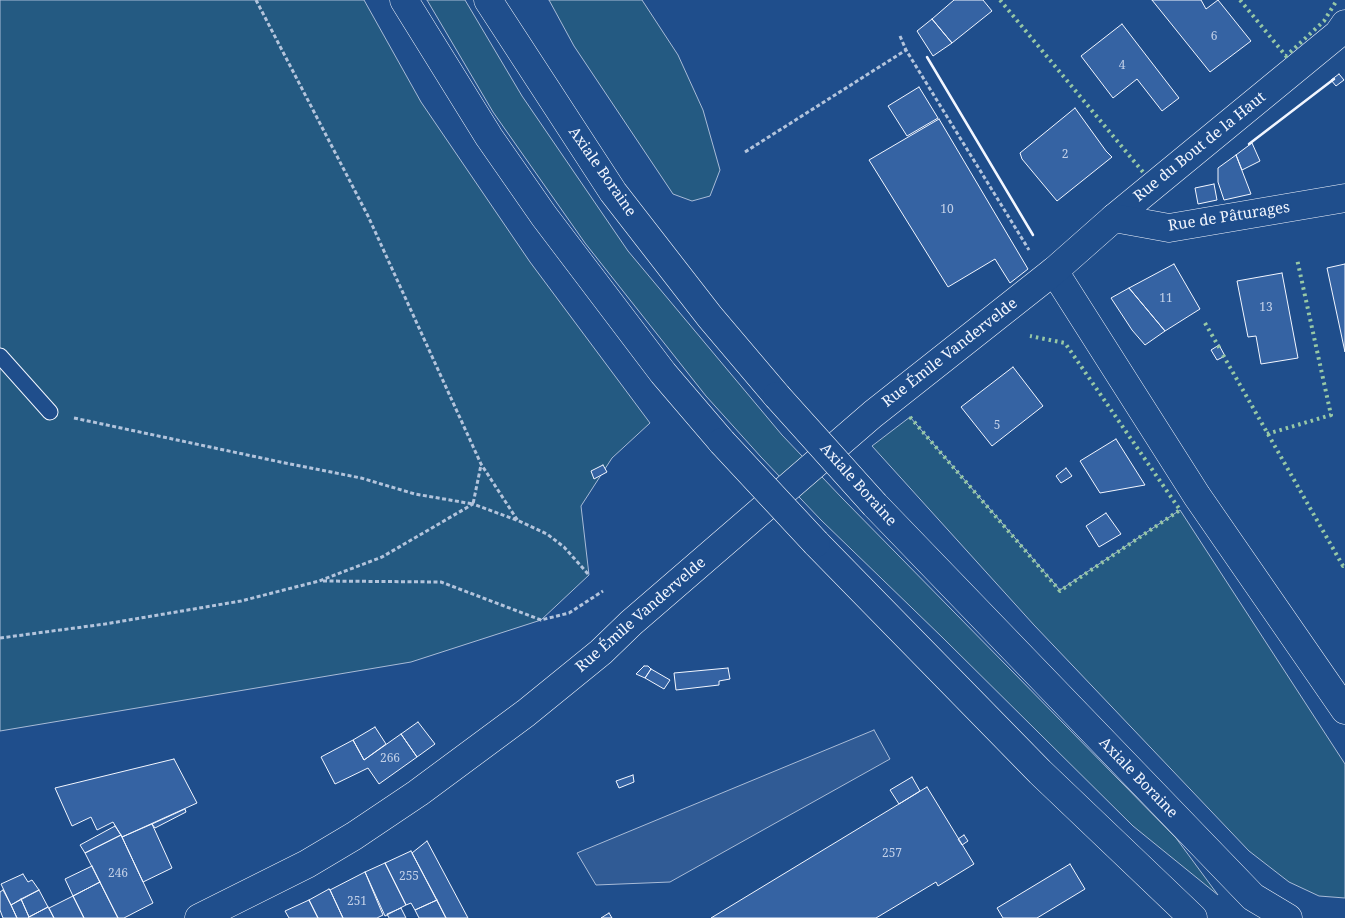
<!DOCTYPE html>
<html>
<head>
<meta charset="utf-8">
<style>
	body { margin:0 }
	canvas { display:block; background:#1f4e8c }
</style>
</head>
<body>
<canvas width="1345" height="918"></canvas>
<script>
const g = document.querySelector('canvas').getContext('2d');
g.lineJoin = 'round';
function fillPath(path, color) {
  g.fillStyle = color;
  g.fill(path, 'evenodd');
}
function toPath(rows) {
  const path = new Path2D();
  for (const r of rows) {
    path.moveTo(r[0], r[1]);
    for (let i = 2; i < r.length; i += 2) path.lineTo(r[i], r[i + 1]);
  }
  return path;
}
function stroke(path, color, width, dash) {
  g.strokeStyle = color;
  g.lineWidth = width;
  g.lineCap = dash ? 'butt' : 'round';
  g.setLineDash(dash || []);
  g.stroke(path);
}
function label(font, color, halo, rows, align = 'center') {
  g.font = font + ' "Noto Serif",serif';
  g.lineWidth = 4;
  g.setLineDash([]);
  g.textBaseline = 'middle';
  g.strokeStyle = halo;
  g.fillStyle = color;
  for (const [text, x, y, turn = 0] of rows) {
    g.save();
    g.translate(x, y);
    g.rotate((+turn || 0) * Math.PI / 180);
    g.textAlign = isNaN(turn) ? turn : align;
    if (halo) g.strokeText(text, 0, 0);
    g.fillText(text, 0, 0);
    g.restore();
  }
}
const green = toPath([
	[0,0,364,0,421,102,530,262,650,423,612,458,581,506,589,575,541,620,411,662,0,731,0,0],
	[427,0,465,0,522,96,628,251,782,435,842,498,1176,838,1218,895,1133,826,943,638,821,520,761,457,706,396,585,243,493,112,427,0],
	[549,0,642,0,678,55,703,110,720,170,710,196,692,201,673,194,574,46,549,0],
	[910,417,1060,590,1180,510,1345,764,1345,898,1319,896,1289,882,1249,851,1034,625,872,446,910,417]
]);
fillPath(green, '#245a82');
stroke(green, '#a8bbd7', 1);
const parking = toPath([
	[874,730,890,759,670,882,596,885,577,853,874,730]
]);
fillPath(parking, '#305b95');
stroke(parking, '#a8bbd7', 1);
const building = toPath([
	[954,0,983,0,992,11,952,43,932,19,954,0],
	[1152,0,1201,0,1206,9,1218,0,1251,41,1210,72,1152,0],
	[932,19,952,43,933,56,917,31,932,19],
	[1122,24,1179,98,1162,111,1137,79,1113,98,1081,56,1122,24],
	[1339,74,1344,80,1336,86,1331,80,1339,74],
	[919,87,938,118,907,136,888,106,919,87],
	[1075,108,1106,151,1112,157,1057,201,1022,159,1020,153,1075,108],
	[939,119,1028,269,1010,283,995,259,948,287,869,160,939,119],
	[1252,143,1260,161,1242,170,1236,155,1252,143],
	[1236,155,1251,194,1224,200,1218,182,1218,168,1236,155],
	[1214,184,1217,200,1198,204,1195,188,1214,184],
	[1174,264,1200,309,1165,331,1129,288,1174,264],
	[1345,264,1345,352,1327,268,1345,264],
	[1282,273,1298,358,1261,364,1256,336,1248,337,1237,281,1282,273],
	[1129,288,1165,331,1145,345,1132,330,1111,298,1129,288],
	[1219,345,1225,356,1217,360,1211,350,1219,345],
	[1013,367,1043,406,992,446,961,407,1013,367],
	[1116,439,1145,485,1100,493,1080,461,1116,439],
	[603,465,607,472,594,479,591,471,603,465],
	[1066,468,1072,476,1061,483,1056,476,1066,468],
	[1106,513,1121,534,1099,547,1086,526,1106,513],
	[644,666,648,666,651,669,645,678,636,674,644,666],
	[728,668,730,679,719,681,719,685,676,690,674,673,728,668],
	[651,669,670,680,664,689,645,678,651,669],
	[418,722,435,744,417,757,401,734,418,722],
	[375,727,386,744,364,760,353,740,375,727],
	[401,734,417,757,379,784,368,768,335,784,321,757,353,740,364,760,401,734],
	[174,759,197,803,122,837,113,822,97,830,91,817,72,826,55,788,174,759],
	[633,775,634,782,619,788,616,781,633,775],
	[912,777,920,791,899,804,890,790,912,777],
	[927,787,974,864,938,886,936,882,876,918,711,918,927,787],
	[185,809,186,812,155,828,152,824,185,809],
	[152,824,172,868,143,882,122,837,152,824],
	[115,826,121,835,85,853,80,845,115,826],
	[121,835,153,903,124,918,118,918,85,853,121,835],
	[964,835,968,841,962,845,958,839,964,835],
	[427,841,468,918,446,918,412,853,427,841],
	[411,851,437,900,415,910,411,903,406,905,385,863,411,851],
	[385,863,406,905,385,916,365,872,385,863],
	[1070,864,1085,889,1037,918,1003,918,997,908,1070,864],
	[92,866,100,882,73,896,65,879,92,866],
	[365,872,383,915,377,918,343,918,330,890,365,872],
	[23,874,28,882,32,880,39,890,11,905,1,884,23,874],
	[100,882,118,918,84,918,73,896,100,882],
	[329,889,330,890,343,918,318,918,309,900,329,889],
	[3,890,11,905,17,918,3,918,0,910,0,892,3,890],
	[39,890,48,907,29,917,21,899,39,890],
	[73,896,84,918,54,918,49,908,73,896],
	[21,899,29,917,28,918,17,918,11,905,21,899],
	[309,900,318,918,289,918,285,911,309,900],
	[437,900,446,918,419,918,415,910,437,900],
	[48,907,54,918,28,918,29,917,48,907],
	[401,908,406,918,389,918,387,914,401,908],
	[609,913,612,918,601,918,609,913]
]);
fillPath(building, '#3563a3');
stroke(building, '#f2f6ff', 1);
const service = toPath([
	[0,356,50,412]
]);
const minor = toPath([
	[1114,218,1338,34,1345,24],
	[1054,271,1197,496,1345,710]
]);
const tertiary = toPath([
	[199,918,307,864,354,836,418,793,526,713,601,652,631,623,873,414,1054,271,1114,218,1169,228,1345,198]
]);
const trunk = toPath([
	[404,0,489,137,544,216,663,373,722,442],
	[488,0,613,192,710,317,777,396],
	[875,505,1253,897,1288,918],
	[816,543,1040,772,1193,918]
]);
stroke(service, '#f2f6ff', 17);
stroke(minor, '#f2f6ff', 29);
stroke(tertiary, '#f2f6ff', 29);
stroke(trunk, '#f2f6ff', 29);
stroke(toPath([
	[256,0,368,216,481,464,518,521],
	[900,36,906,50,1029,250],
	[745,152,906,50],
	[74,418,285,463,361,478,415,494,473,504,481,465],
	[323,581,441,582,541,620,569,613,603,591],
	[0,638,105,624,241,601,319,581,382,557,473,504,519,521,547,534,564,547,589,575]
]), '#b3c4dc', 3, [4, 2.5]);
stroke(service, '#1f4e8c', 15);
stroke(minor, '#1f4e8c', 28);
stroke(tertiary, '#1f4e8c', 28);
stroke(trunk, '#1f4e8c', 28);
const trunkBridge = toPath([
	[777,396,875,505],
	[722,442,816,543]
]);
stroke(trunkBridge, '#f2f6ff', 29, []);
stroke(trunkBridge, '#1f4e8c', 28);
stroke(toPath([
	[1000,0,1143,172],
	[1240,0,1286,56,1324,21,1337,0],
	[1205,323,1220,349],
	[1223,355,1343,566,1345,565],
	[910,417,1060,591,1180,510,1065,343,1030,336],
	[1267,434,1331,415,1297,259]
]), '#97c8a6', 4, [2.5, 4]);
stroke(toPath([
	[927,57,1033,235],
	[1249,144,1334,79]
]), '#f2f6ff', 2.5);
label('12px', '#c3d1e8', null, [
	["6",1214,37],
	["4",1122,66],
	["2",1065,155],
	["10",947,210],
	["11",1166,299],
	["13",1266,308],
	["5",997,426],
	["266",390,759],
	["257",892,854],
	["246",118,874],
	["255",409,877],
	["251",357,902]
]);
label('15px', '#f2f6ff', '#1f4e8c', [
	["Rue du Bout de la Haut",1200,147,-39],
	["Axiale Boraine",602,172,55],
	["Rue de Pâturages",1229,217,-9],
	["Rue Émile Vandervelde",950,353,-38],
	["Axiale Boraine",858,485,48],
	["Rue Émile Vandervelde",641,615,-41],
	["Axiale Boraine",1138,778,46]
]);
</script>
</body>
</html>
